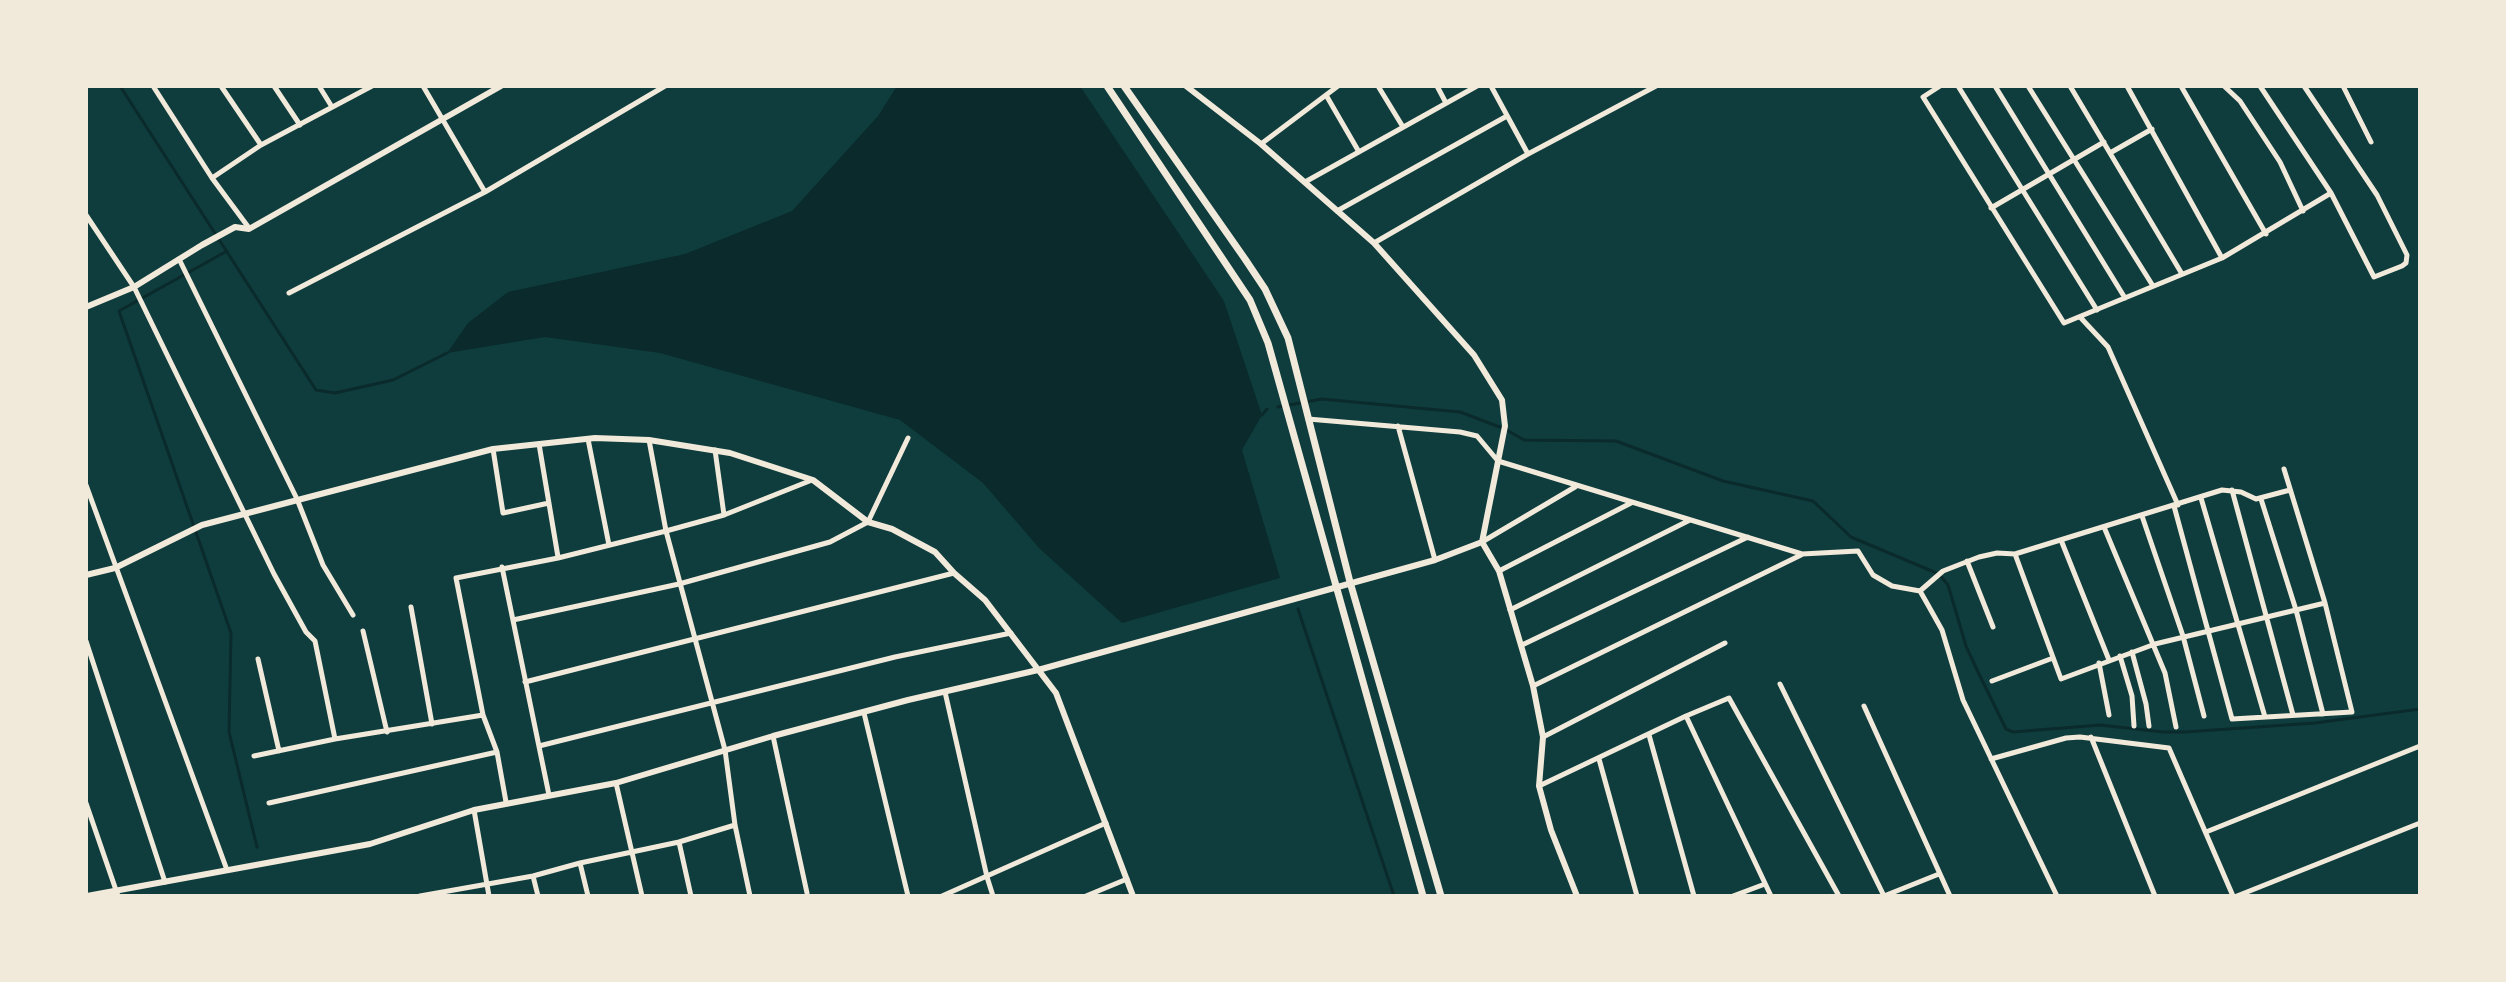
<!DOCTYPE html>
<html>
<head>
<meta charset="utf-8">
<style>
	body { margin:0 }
	#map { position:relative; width:2506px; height:982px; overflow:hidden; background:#0f3d3e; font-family:"Libre Baskerville",serif }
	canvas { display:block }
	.frame { position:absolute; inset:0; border:88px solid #f1e9da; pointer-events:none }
</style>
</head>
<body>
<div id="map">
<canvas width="2506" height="982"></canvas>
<div class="frame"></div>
</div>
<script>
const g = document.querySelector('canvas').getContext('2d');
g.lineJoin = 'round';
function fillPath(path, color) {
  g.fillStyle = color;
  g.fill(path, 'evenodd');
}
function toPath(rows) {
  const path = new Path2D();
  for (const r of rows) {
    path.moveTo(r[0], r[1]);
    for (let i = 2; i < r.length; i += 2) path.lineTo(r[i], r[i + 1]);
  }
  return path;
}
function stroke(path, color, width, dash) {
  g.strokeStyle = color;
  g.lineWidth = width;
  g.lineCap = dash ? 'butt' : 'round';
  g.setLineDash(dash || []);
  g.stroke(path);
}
fillPath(toPath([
	[897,86,1080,86,1224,301,1262,415,1242,450,1280,578,1122,623,1039,548,983,483,900,420,660,353,545,337,447,353,468,323,508,292,685,254,792,211,878,116]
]), '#0a2a2b');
stroke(toPath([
	[120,86,316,390,335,393,393,380,447,353],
	[227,251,119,311,231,633,229,732,257,847],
	[1278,407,1322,399,1460,412,1505,429,1524,440,1616,441,1723,481,1813,501,1851,537,1939,574,1948,585,1966,646,1978,672,2006,729,2013,732,2100,725,2163,732,2185,732,2315,723,2420,709],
	[1262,415,1267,409],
	[1298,609,1394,896]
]), '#0a2a2b', 3);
stroke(toPath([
	[153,86,212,178,249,228],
	[221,86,261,145],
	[274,86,300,125],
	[319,86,332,107],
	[423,86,485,192],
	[1378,86,1403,127],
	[1437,86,1446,103],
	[1491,86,1528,154],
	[1940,86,1923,97,2064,323,2222,258,2331,193],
	[1958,86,2097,310],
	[1995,86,2125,298],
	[2028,86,2153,286],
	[2070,86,2182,274],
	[2127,86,2222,258],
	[2181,86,2266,234],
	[2224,86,2240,101,2280,162,2303,211],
	[2260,86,2331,193,2374,277,2402,266,2406,263,2407,255,2377,195,2304,86],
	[2343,86,2371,142],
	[1326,95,1359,152],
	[1261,144,1338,86],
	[2110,153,2152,129],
	[212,178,261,145,372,86],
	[1305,182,1477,86],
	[1991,208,2104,142],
	[1337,211,1507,116],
	[86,215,134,287,274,574,306,632,315,641,335,739],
	[1374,243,1528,154,1656,86],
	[179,259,297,499,323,565,353,615],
	[289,293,485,192,665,86],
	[2080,317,2108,347,2178,505],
	[1308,419,1460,432,1477,436,1498,461,1802,554,1858,551,1873,575,1892,586,1920,591,1928,605,1942,630,1963,700,2057,896],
	[1398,426,1435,560],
	[588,439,609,545],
	[649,440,666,531,725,750,735,825,750,896],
	[539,444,558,557],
	[493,449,503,513,549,503],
	[715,450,724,515],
	[86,485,227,870],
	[2232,490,2293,715],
	[2201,498,2265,717],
	[2261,499,2296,610,2323,714],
	[2174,506,2232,719,2352,712,2325,603,2284,469],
	[2142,516,2183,636,2204,716],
	[2104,527,2165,673,2176,727],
	[2061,540,2109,660],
	[1482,542,1575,487],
	[2015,554,2061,679,2155,644,2325,603],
	[1967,561,1993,627],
	[502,567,549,795],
	[1499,571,1631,503],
	[1920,591,1943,571,1979,557,1997,553,2015,554,2222,490,2241,492,2256,499,2290,490],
	[411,607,432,724],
	[1510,610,1690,520],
	[513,620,679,584,830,542,868,522,908,438],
	[363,631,387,732],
	[86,641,165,882],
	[1522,645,1748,537],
	[2132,652,2146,704,2149,726],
	[2120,656,2132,696,2134,726],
	[258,659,279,751],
	[2099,663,2109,715],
	[1992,681,2053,658],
	[525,682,954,573],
	[1780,684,1884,896],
	[1533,686,1801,555],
	[945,692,987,877,993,896],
	[1864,706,1950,896],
	[864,713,908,896],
	[1686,716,1771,896],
	[1649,735,1694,896],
	[773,736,807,893],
	[1543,737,1725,643],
	[2091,737,2155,896],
	[539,746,895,657,1011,633],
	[254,756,335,739,483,715],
	[1599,759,1637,896],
	[1991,759,2066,738,2080,737,2169,748,2233,896],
	[616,783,642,896],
	[1539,786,1686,716,1729,698,1839,896],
	[506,802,497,752,483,715,456,578,558,558,666,531,724,515,812,480],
	[86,803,118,896],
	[269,803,497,752],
	[474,810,489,896],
	[2206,832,2420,746],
	[679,842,691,896],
	[580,863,588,896],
	[533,876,538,896],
	[420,896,533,876,580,863,679,842,735,825],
	[942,896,1106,823],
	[1086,896,1127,879],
	[1733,896,1765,884],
	[1884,896,1939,874],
	[2237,896,2420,823]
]), '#f1e9da', 5);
stroke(toPath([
	[1186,86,1261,144,1374,243,1474,355,1502,400,1505,426,1482,542,1499,571,1533,686,1543,737,1539,786,1551,830,1577,896],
	[86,307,134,287,202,245,235,227,249,229,501,86],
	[86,575,115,568,202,525,493,449,595,438,649,440,730,453,813,480,868,522,892,529,935,552,954,573,985,600,1056,693,1133,896],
	[87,896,370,844,474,810,616,783,773,736,908,700,1038,670,1435,560,1482,542]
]), '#f1e9da', 6);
stroke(toPath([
	[1107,86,1250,300,1268,343,1423,896],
	[1124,86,1245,259,1265,289,1288,338,1350,582,1441,896]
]), '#f1e9da', 7);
</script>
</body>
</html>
